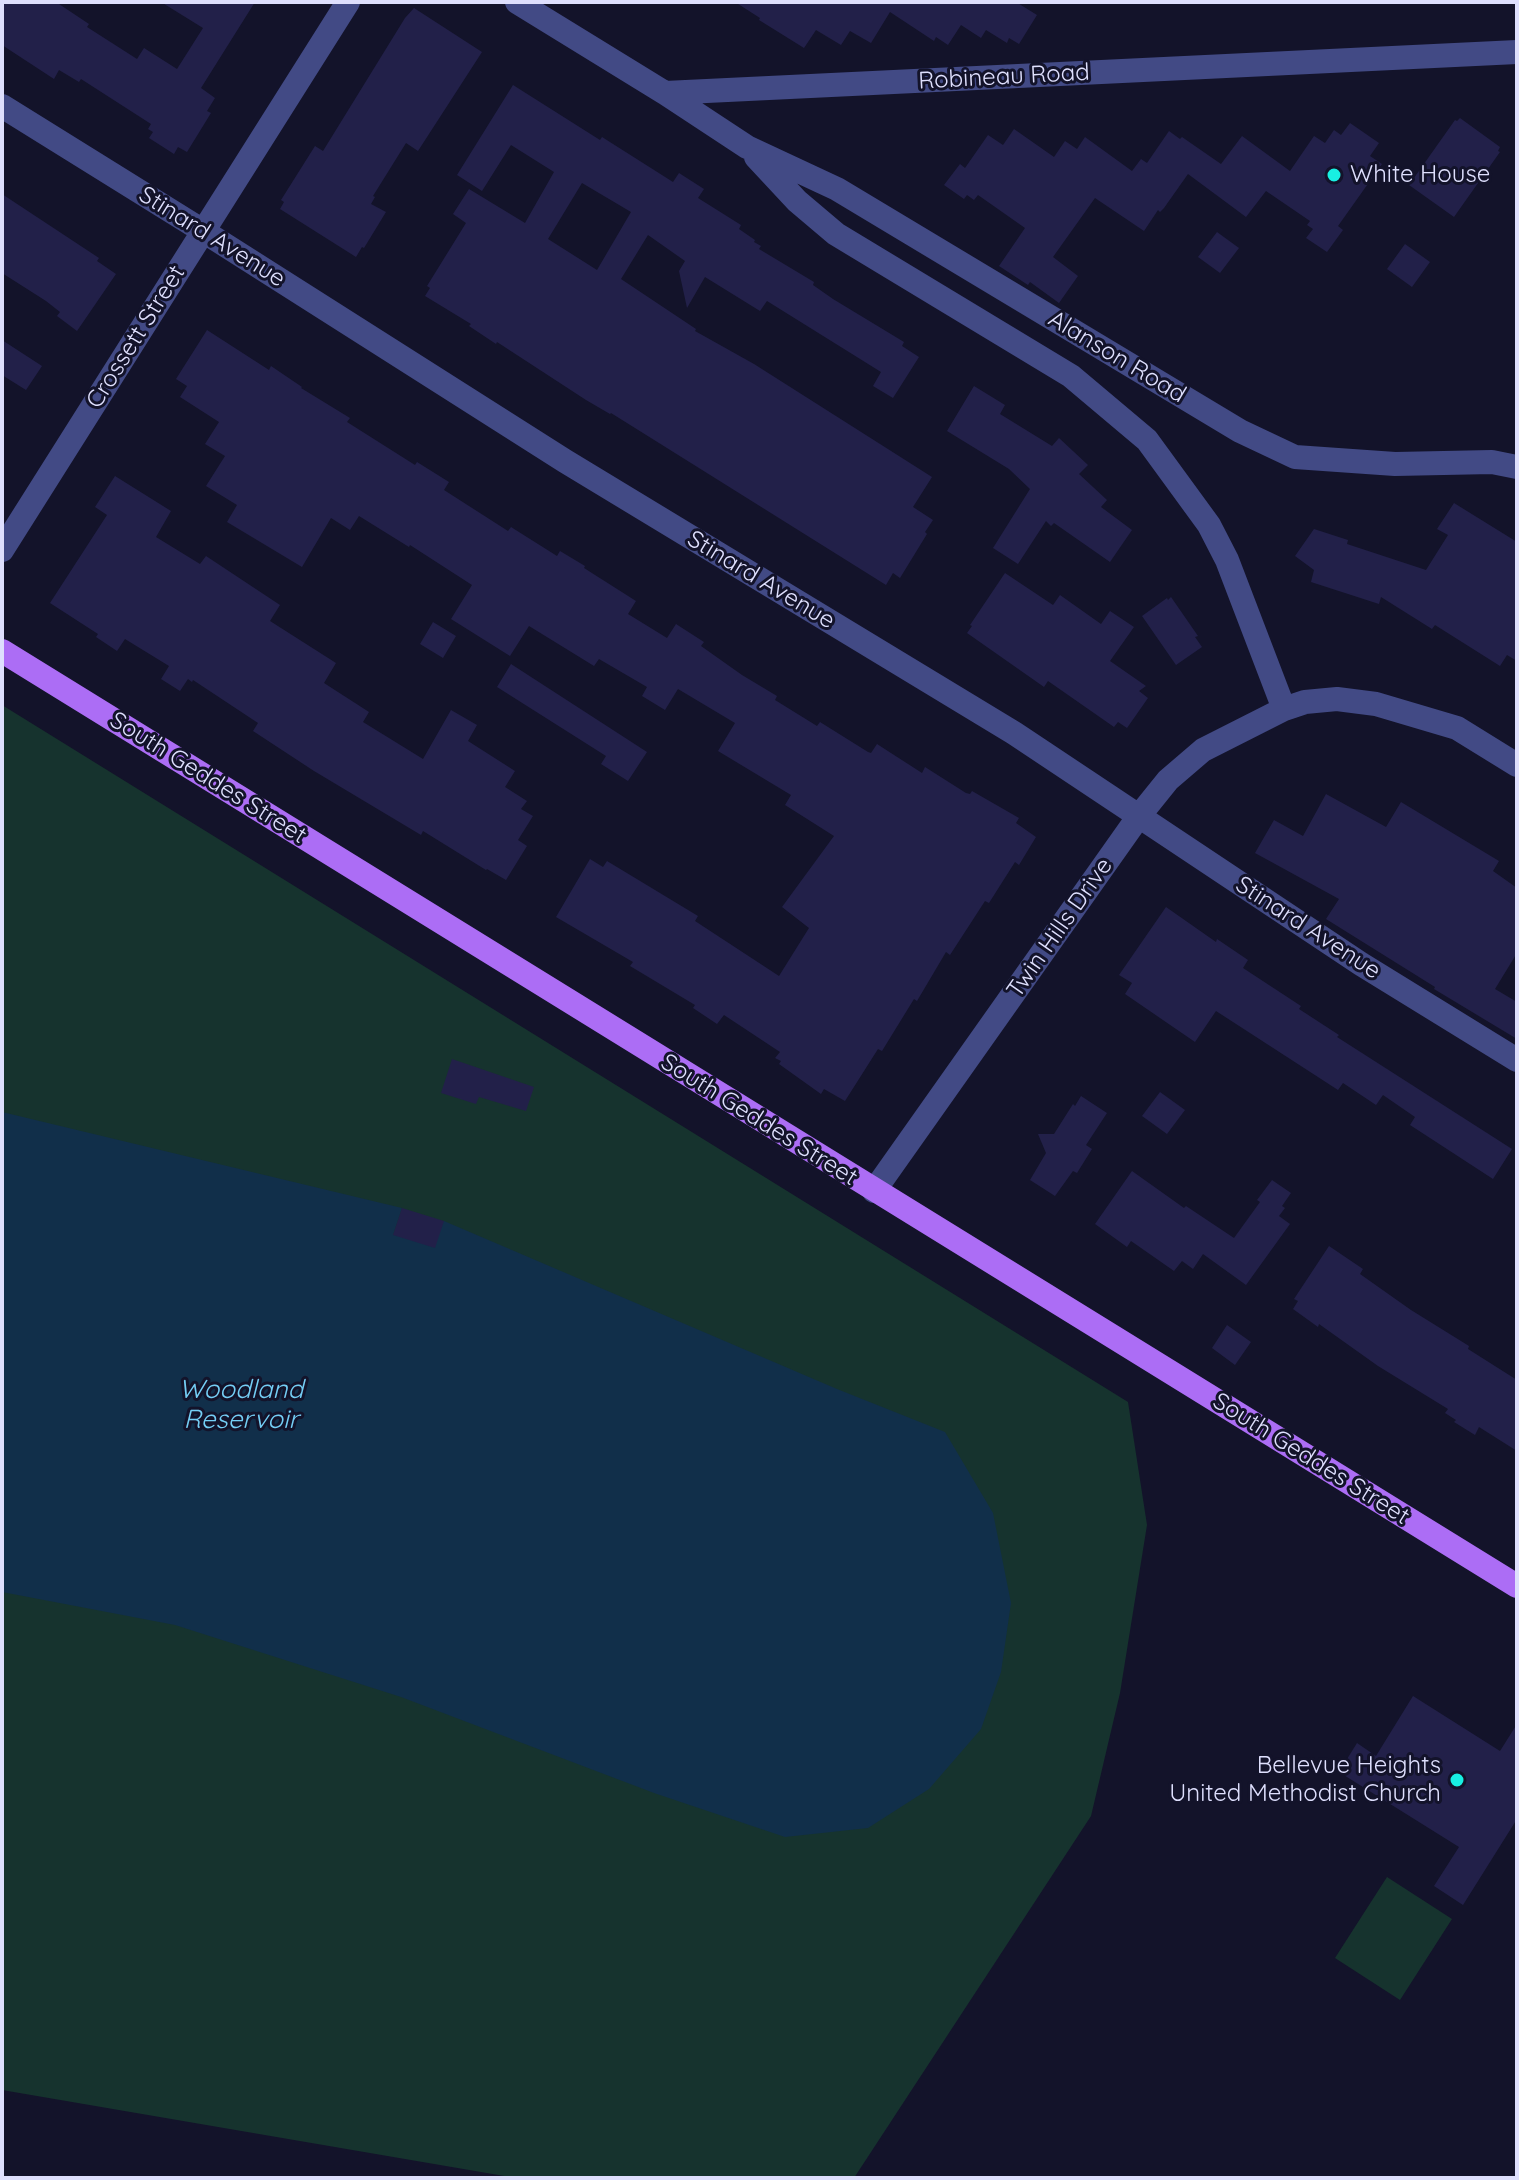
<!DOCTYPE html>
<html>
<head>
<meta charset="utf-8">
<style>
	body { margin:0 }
	#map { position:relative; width:1519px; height:2180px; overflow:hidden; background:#13132a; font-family:Quicksand,sans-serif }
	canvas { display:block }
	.frame { position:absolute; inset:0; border:4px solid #dedffd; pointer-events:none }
</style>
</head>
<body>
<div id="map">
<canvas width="1519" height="2180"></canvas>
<div class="frame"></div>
</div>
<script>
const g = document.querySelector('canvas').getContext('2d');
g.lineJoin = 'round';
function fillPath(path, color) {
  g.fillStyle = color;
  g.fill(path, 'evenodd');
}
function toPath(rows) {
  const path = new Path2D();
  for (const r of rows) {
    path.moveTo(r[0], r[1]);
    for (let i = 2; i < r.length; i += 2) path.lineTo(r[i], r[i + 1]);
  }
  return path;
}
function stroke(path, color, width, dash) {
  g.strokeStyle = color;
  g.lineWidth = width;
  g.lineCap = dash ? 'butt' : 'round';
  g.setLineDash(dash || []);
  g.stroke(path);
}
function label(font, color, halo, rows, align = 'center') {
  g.font = font + ' Quicksand,sans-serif';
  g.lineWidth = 6;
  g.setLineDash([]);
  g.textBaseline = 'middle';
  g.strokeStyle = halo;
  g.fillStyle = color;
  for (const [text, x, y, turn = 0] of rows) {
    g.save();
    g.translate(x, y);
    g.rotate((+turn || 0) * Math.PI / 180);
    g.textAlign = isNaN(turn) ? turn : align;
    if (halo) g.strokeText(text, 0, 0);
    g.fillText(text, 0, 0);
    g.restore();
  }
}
fillPath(toPath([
	[2,705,1128,1402,1147,1525,1120,1693,1091,1816,854,2178,516,2178,2,2090],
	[1387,1877,1452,1919,1400,2000,1335,1958]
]), '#16332e');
fillPath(toPath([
	[2,1112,402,1208,393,1235,444,1221,837,1389,945,1432,993,1513,1011,1603,1001,1672,981,1729,929,1789,868,1828,785,1837,654,1793,401,1697,175,1625,2,1592]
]), '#112f4a');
fillPath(toPath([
	[2,2,56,2,89,24,87,27,137,59,144,48,177,69,203,28,161,2,255,2,201,88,215,98,207,111,211,113,187,152,178,147,174,154,149,138,153,132,148,129,151,124,81,79,79,82,59,70,54,79,2,45],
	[735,2,1016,2,1037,15,1019,44,1009,38,1007,43,986,30,981,38,961,25,948,45,936,37,934,41,890,12,871,43,850,31,841,45,816,30,804,48,759,20,760,18],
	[414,8,482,52,418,151,406,143,373,196,375,197,371,204,386,212,364,248,362,247,356,257,280,209,284,202,281,200,315,146,323,151,405,18],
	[513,85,600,140,602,137,673,182,679,173,704,189,698,198,741,225,739,229,755,240,754,242,761,246,759,249,814,282,813,285,833,299,904,342,902,346,919,357,893,398,873,386,881,372,767,301,760,311,705,277,687,308,679,271,685,261,648,235,621,279,696,329,695,331,754,364,932,477,913,507,933,520,925,532,927,534,900,578,893,573,886,585,611,413,610,414,586,400,497,342,496,344,469,326,471,324,425,296,430,288,427,286,466,223,453,214,469,189,525,223,554,172,511,145,482,191,457,175],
	[582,183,631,212,597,270,548,239],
	[1460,118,1500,147,1498,151,1500,152,1454,217,1409,185,1455,120,1457,121],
	[1350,123,1379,143,1370,156,1382,164,1338,226,1343,230,1327,252,1306,238,1313,229,1307,225,1310,221,1266,191,1246,217,1188,174,1164,208,1160,212,1158,210,1144,231,1095,198,1053,257,1078,276,1059,303,1030,282,1028,285,999,266,1025,228,978,195,974,200,967,195,964,199,944,185,960,164,965,168,988,135,1003,145,1014,129,1054,157,1065,141,1077,149,1085,137,1132,171,1141,159,1147,163,1169,131,1180,139,1182,137,1221,164,1242,136,1290,171,1314,136,1325,143,1334,130,1341,135],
	[2,194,99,258,97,261,116,274,77,331,57,316,60,312,46,301,2,273],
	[1217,232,1239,248,1220,273,1198,257],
	[1405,244,1430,262,1412,287,1387,269],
	[207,330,269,370,271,366,302,387,301,388,350,418,347,422,415,465,417,462,449,482,444,490,508,531,511,527,557,556,560,551,585,566,584,568,636,601,628,614,667,638,676,624,704,642,701,646,742,675,777,696,775,700,817,726,820,722,868,752,871,753,877,744,922,773,925,767,966,793,970,794,972,791,1019,818,1016,823,1036,837,1019,865,1015,862,989,903,985,901,950,955,946,952,917,1001,914,999,882,1051,878,1049,845,1101,824,1089,821,1094,779,1064,781,1061,775,1058,780,1052,724,1015,717,1024,693,1008,695,1005,630,966,633,962,556,917,590,859,603,867,607,861,698,916,695,921,779,976,809,928,782,907,834,836,785,805,791,795,718,751,735,723,678,689,665,710,642,696,647,687,599,659,594,666,529,626,510,656,451,619,472,585,410,545,409,547,359,516,350,530,331,518,302,567,227,522,237,505,206,486,225,456,205,444,219,422,180,397,187,386,176,379],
	[2,340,42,366,26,390,2,375],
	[974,386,1005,405,1000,414,1052,446,1059,438,1088,465,1079,474,1107,500,1101,507,1132,530,1110,562,1054,523,1051,526,1046,521,1018,564,993,548,1030,489,1009,469,947,431],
	[115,476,171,511,156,537,200,564,206,556,280,605,270,621,336,663,324,683,369,712,363,722,423,759,451,710,477,725,468,741,515,771,505,787,527,801,521,809,533,816,518,840,527,846,506,880,487,869,486,870,423,831,421,835,314,771,253,731,258,723,193,680,192,682,188,679,180,691,161,679,169,666,125,639,117,651,96,637,98,634,50,603,107,515,95,507],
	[1454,503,1517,542,1517,661,1507,655,1500,666,1435,625,1432,629,1381,597,1379,604,1311,582,1314,570,1295,556,1314,529,1348,540,1347,544,1426,570,1448,535,1437,529],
	[1005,573,1053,605,1060,595,1101,624,1110,611,1134,627,1110,661,1146,686,1139,691,1148,698,1127,728,1118,722,1114,727,1048,681,1044,687,967,633,972,626,970,625],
	[1171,597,1198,636,1195,637,1202,647,1176,665,1142,616,1167,598,1168,600],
	[433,622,456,636,443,658,420,644],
	[511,664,647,752,628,781,601,764,606,756,497,687],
	[1326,794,1386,827,1401,802,1499,861,1493,871,1517,888,1517,953,1495,989,1517,1002,1517,1039,1434,989,1435,987,1326,919,1339,899,1255,853,1274,820,1303,836],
	[1166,907,1216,942,1217,939,1248,960,1243,968,1301,1006,1299,1009,1339,1035,1337,1037,1512,1149,1493,1179,1410,1125,1415,1117,1383,1095,1376,1105,1343,1083,1338,1090,1216,1011,1195,1042,1125,994,1132,983,1119,975],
	[452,1059,534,1087,526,1111,479,1097,476,1104,441,1093],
	[1160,1092,1185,1110,1167,1134,1142,1116],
	[1081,1096,1107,1113,1086,1145,1092,1149,1077,1173,1073,1171,1055,1196,1030,1180,1046,1153,1038,1134,1054,1134,1073,1104,1075,1106],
	[1132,1171,1184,1208,1186,1206,1234,1238,1260,1202,1257,1200,1272,1180,1291,1193,1282,1206,1285,1208,1279,1216,1290,1224,1246,1285,1203,1254,1193,1269,1182,1261,1174,1271,1131,1241,1127,1247,1095,1224],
	[402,1208,444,1221,435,1248,393,1235],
	[1329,1246,1363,1269,1360,1274,1411,1310,1469,1346,1468,1349,1517,1380,1517,1451,1479,1427,1475,1435,1454,1422,1456,1420,1445,1413,1448,1409,1378,1366,1319,1324,1318,1327,1293,1309,1298,1301,1294,1299],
	[1227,1325,1251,1342,1235,1365,1212,1348],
	[1413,1696,1500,1751,1517,1724,1517,1819,1463,1905,1434,1886,1459,1847,1339,1772,1357,1743,1376,1756]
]), '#222049');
stroke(toPath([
	[517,2,665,93,1517,52],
	[665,93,747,147,837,189,1240,431,1295,457,1395,464,1492,462,1517,467],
	[2,106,203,231,565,461,1014,733,1361,964,1517,1060],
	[756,157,797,201,836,234,1071,376,1147,440,1209,525,1227,560,1284,709],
	[2,550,348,2],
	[874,1191,1139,816,1168,780,1203,750,1284,709,1305,702,1337,699,1376,704,1457,728,1517,765]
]), '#424a85', 24);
stroke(toPath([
	[2,651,1517,1586]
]), '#ac6df5', 24);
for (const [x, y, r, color] of [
	[1334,175,8,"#18efe2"],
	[1457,1780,8,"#18efe2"]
]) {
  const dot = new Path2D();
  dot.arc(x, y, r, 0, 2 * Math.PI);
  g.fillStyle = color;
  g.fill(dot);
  stroke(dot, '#13132a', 3);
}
label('24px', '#dedffd', '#13132a', [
	["Robineau Road",1004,77,-3],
	["Stinard Avenue",212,237,32],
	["Crossett Street",136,337,-58],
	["Alanson Road",1117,357,31],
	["Stinard Avenue",761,580,31],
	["South Geddes Street",208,778,32],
	["Twin Hills Drive",1060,928,-55],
	["Stinard Avenue",1308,928,33],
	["South Geddes Street",759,1120,32],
	["South Geddes Street",1311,1459,32]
]);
label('24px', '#dedffd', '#13132a', [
	["White House",1350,175],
	["Bellevue Heights",1441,1766,"right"],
	["United Methodist Church",1441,1794,"right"]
], 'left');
label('italic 26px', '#74cef5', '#13132a', [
	["Woodland",241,1390],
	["Reservoir",241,1420]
]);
</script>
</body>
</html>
